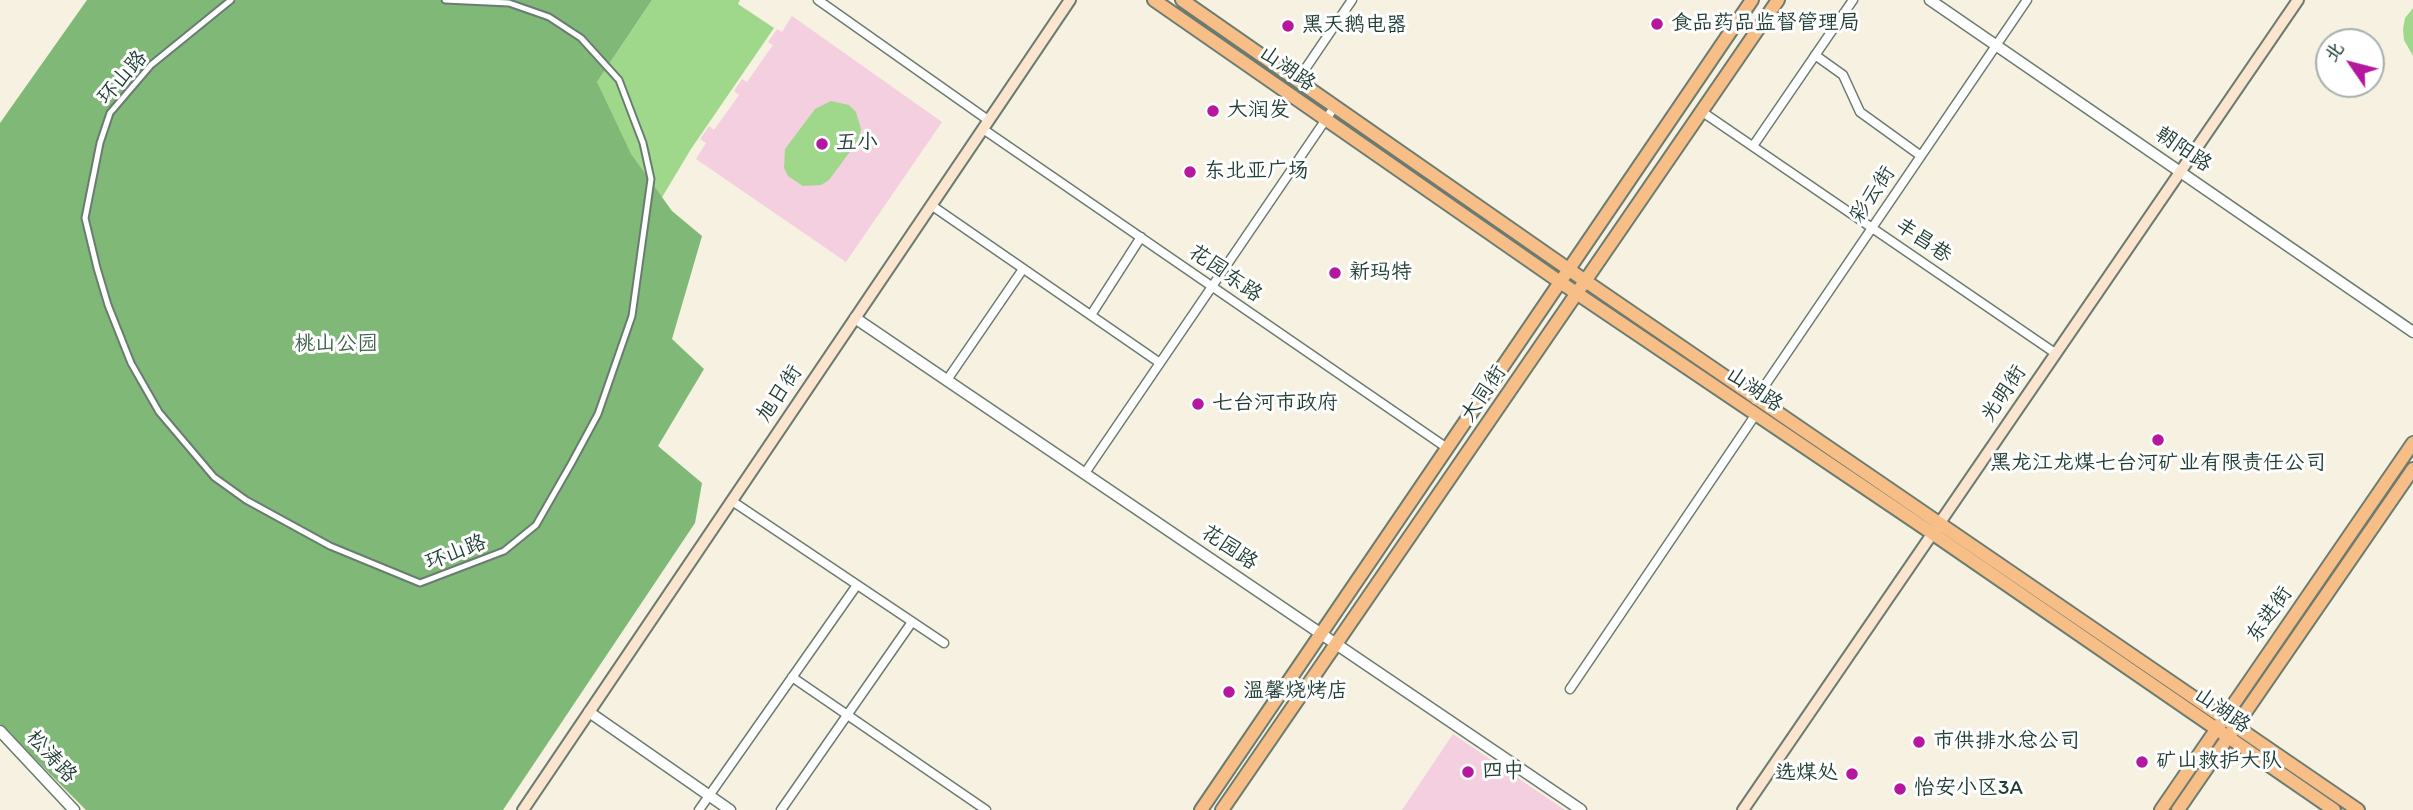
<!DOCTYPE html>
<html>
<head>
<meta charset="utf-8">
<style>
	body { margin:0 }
	#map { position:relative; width:2413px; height:810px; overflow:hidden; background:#f6f1e1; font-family:Itim,"LXGW WenKai TC",sans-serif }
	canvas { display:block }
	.north { position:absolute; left:2315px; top:28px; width:70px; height:70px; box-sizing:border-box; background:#fff; border:2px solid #a5b1ae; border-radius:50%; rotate:305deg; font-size:19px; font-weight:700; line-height:28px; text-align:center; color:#1f3d34 }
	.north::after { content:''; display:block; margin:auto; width:24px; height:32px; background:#b5179e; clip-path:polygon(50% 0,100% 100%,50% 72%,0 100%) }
</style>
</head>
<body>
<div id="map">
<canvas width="2413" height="810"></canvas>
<div class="north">北</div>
</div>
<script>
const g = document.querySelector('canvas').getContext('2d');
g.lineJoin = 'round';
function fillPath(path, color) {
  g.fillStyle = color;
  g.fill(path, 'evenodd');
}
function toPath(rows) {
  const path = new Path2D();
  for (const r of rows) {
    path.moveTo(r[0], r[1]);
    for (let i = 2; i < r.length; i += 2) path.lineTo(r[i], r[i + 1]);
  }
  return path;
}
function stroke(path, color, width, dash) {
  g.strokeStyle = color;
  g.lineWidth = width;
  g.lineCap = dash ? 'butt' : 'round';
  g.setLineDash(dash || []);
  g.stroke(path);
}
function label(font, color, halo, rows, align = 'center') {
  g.font = font + ' Itim,"LXGW WenKai TC",sans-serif';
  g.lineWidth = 6;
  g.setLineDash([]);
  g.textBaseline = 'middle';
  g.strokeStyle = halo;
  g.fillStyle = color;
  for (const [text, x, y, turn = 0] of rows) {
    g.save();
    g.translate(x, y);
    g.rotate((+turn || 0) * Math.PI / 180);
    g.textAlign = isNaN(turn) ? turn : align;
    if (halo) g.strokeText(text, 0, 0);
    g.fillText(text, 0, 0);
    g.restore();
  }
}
fillPath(toPath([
	[792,16,942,122,846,262,696,159,706,143,700,139,709,126,714,130,739,95,734,91,742,79,747,82,773,45,768,42,777,29,782,32],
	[1453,734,1565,810,1402,810]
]), '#f3cfe0');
fillPath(toPath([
	[652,0,740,0,738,4,774,28,691,149,658,204,629,186,597,82],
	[2413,8,2413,56,2404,40,2403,29,2405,18],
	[831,101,849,105,856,112,861,129,860,138,829,180,821,185,803,186,788,176,784,168,785,149,815,109]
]), '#9fd88b');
fillPath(toPath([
	[87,0,652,0,597,82,631,154,672,211,702,236,672,339,704,369,658,446,702,483,695,523,503,810,86,810,0,724,0,123]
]), '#7fb877');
const pedestrian = toPath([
	[231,0,151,65,110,113,100,143,85,218,97,268,108,305,131,363,159,412,214,477,246,500,330,546,420,583,504,551,536,525,571,464,598,414,632,316,651,179,643,143,619,80,581,38,549,17,509,3,445,0]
]);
const minor = toPath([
	[818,0,988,120],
	[1815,55,1843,75,1860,112,1921,156],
	[1297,81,1352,0],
	[1701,111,2055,353],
	[983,129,1447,448],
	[1753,146,1853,0],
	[931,205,1160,363],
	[1091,315,1141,237],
	[947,380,1023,269],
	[1755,400,2027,0],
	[1085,473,1335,106],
	[732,501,944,643],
	[792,677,986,810],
	[1570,689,1756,414],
	[699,810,857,585],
	[781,810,912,622]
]);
const tertiary = toPath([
	[1930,0,2413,332],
	[855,318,1581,810],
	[589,712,730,810],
	[0,731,74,810]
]);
const secondary = toPath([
	[523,810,1070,0],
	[1743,810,2298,0]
]);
const primary = toPath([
	[1154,0,1560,282,1932,533,2334,810],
	[1182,0,1584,280,2358,810],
	[1201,810,1752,0],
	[1222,810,1778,0],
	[2161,810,2413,443],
	[2178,810,2413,469]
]);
stroke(pedestrian, '#6a7c71', 9);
stroke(minor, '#6a7c71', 11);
stroke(tertiary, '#6a7c71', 13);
stroke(secondary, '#6a7c71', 14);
stroke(primary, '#6a7c71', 16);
stroke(pedestrian, '#fff', 5);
stroke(minor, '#fff', 8);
stroke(tertiary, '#fff', 10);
stroke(secondary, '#fce5cf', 10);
stroke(primary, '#f7be88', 12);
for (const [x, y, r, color] of [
	[1657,24,7,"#b5179e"],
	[1288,26,7,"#b5179e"],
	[1213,111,7,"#b5179e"],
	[822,144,7,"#b5179e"],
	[1190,172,7,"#b5179e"],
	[1335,273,7,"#b5179e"],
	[1198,404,7,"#b5179e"],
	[2158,440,7,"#b5179e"],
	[1229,692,7,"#b5179e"],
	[1919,742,7,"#b5179e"],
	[2142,762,7,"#b5179e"],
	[1468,772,7,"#b5179e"],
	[1852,774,7,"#b5179e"],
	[1900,789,7,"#b5179e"]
]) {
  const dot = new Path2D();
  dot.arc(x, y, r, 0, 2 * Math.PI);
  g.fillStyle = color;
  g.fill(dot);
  stroke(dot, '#fff', 2.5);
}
label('21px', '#1f3d34', '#fff', [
	["食品药品监督管理局",1671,24],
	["黑天鹅电器",1302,26],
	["大润发",1227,111],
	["五小",836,144],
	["东北亚广场",1204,172],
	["新玛特",1349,273],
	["七台河市政府",1212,404],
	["黑龙江龙煤七台河矿业有限责任公司",2158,464,"center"],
	["温馨烧烤店",1243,692],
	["市供排水总公司",1933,742],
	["矿山救护大队",2156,762],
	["四中",1482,772],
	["选煤处",1838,774,"right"],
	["怡安小区3A",1914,789]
], 'left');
label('21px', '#1f3d34', '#fff', [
	["山湖路",1287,69,35],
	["环山路",123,78,-49],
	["朝阳路",2183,150,34],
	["彩云街",1873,195,-56],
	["丰昌巷",1923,241,34],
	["花园东路",1225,274,35],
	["山湖路",1754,390,34],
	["旭日街",780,394,-56],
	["大同街",1484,394,-56],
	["光明街",2004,394,-56],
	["花园路",1229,548,34],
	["环山路",456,553,-21],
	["东进街",2270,615,-55],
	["山湖路",2222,711,35],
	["松涛路",51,757,47]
]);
label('21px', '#3f644a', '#fff', [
	["桃山公园",336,345]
]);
</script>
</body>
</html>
